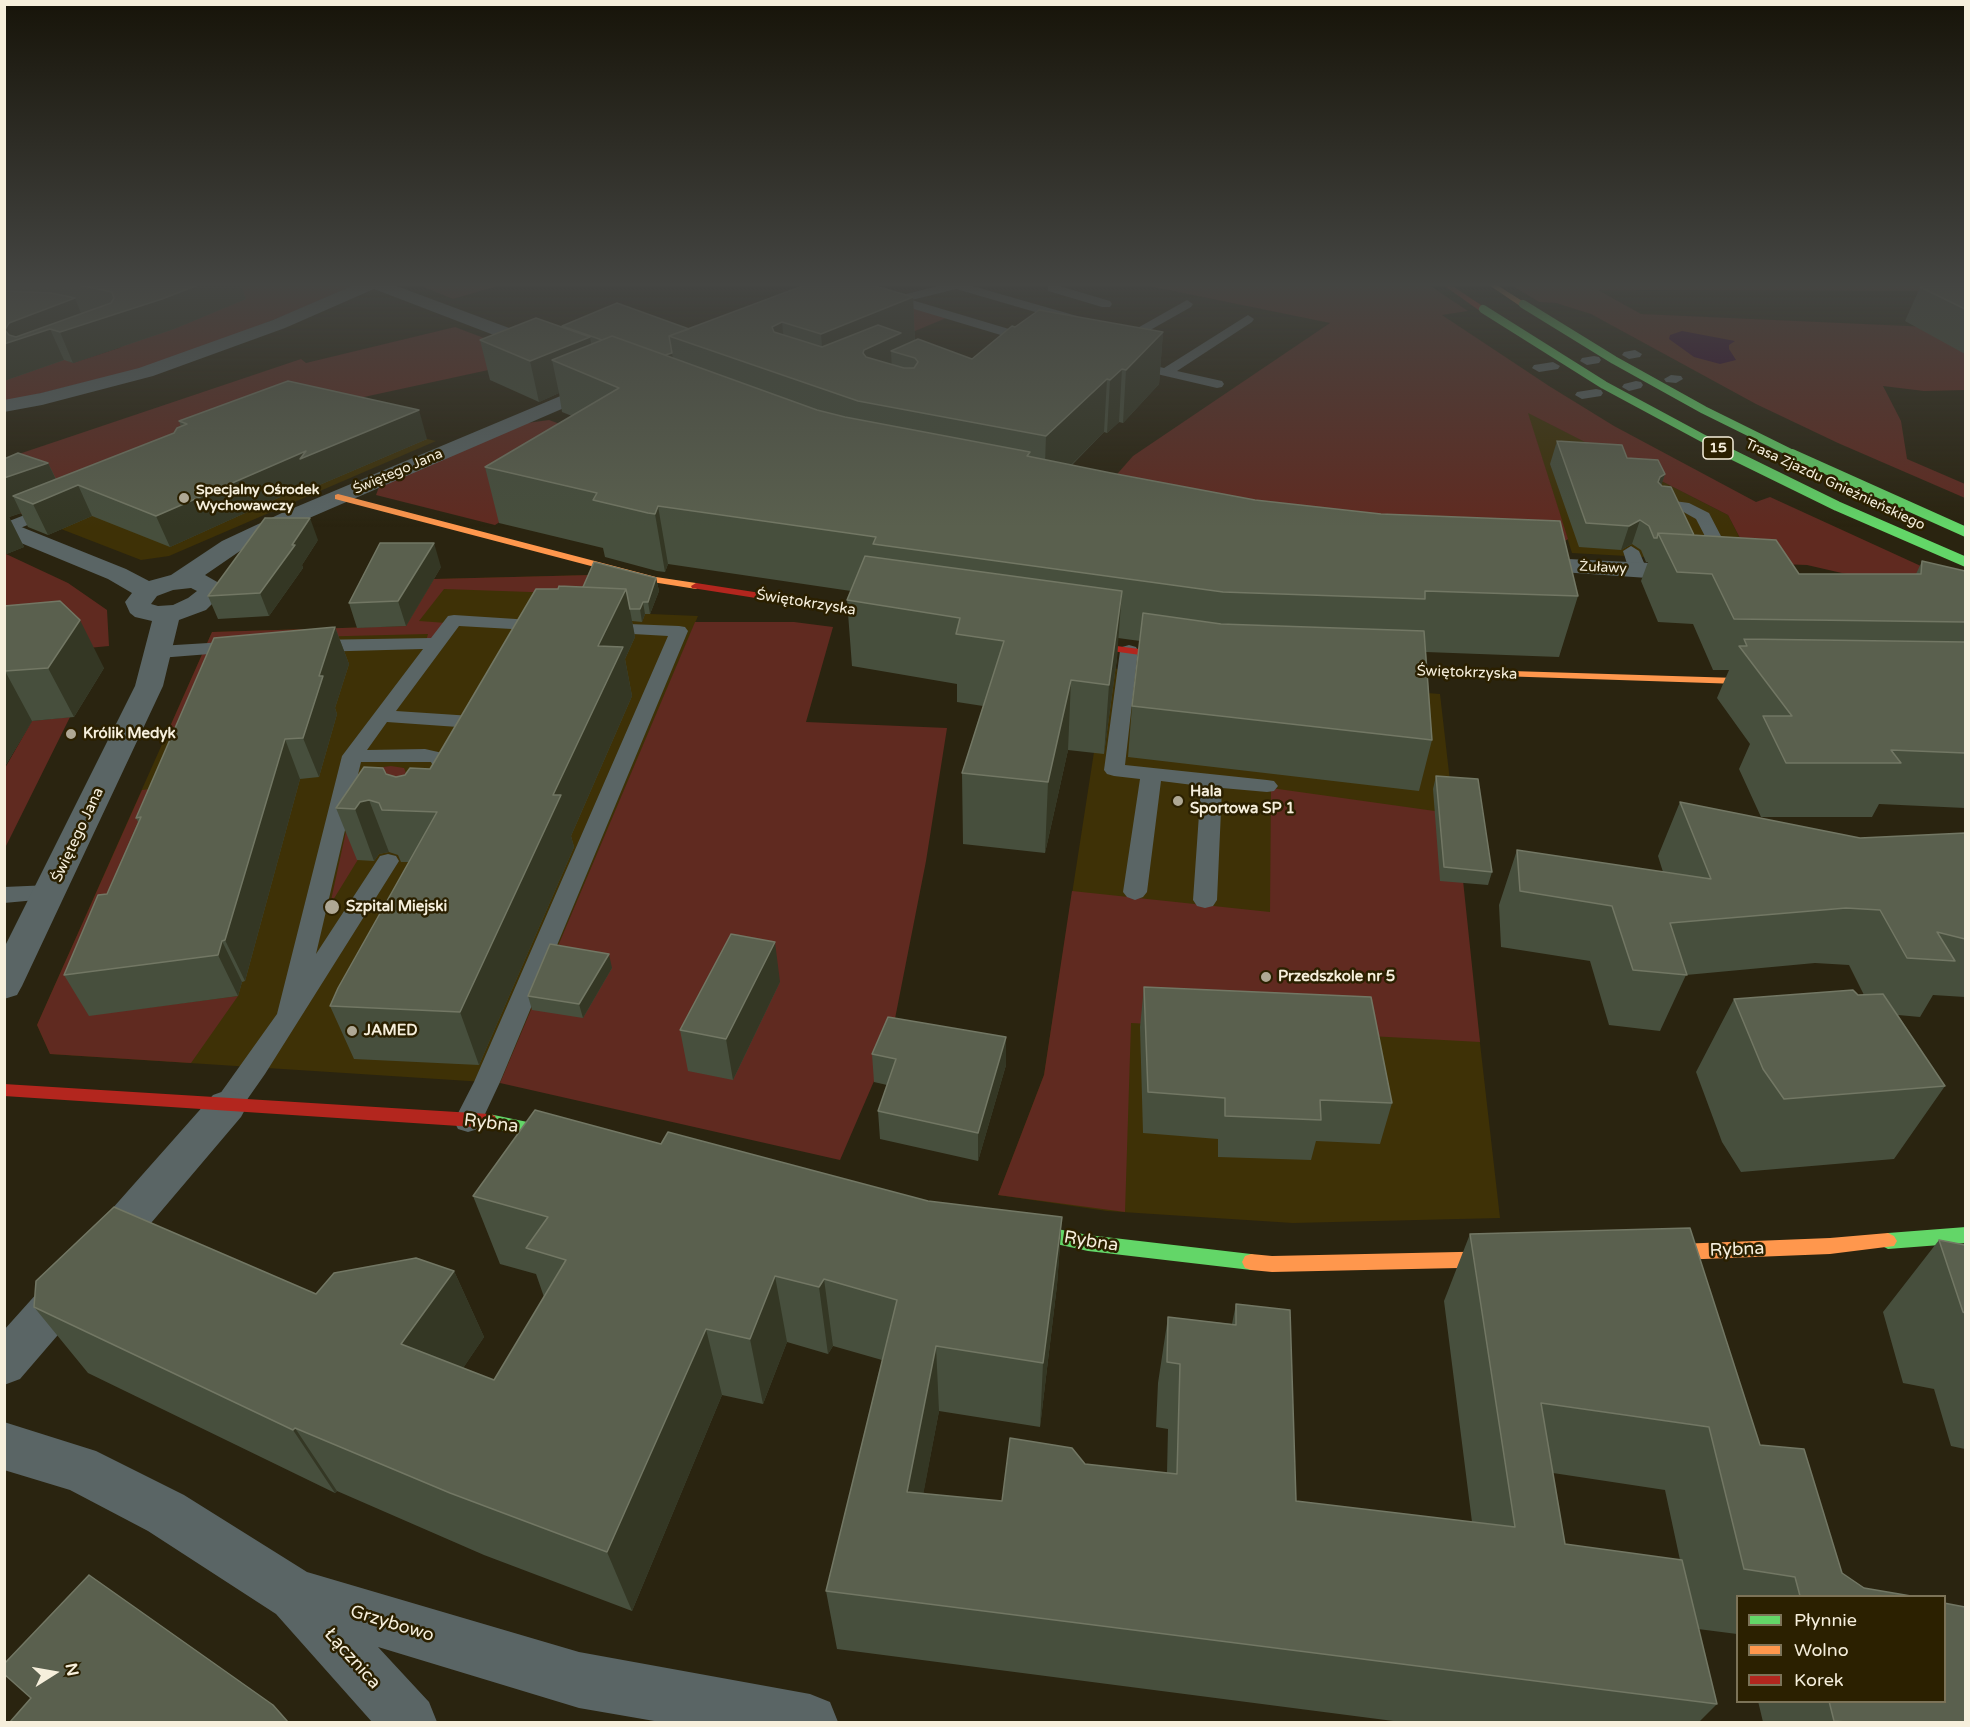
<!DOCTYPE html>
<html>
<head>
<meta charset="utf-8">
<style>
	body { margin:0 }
	#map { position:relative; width:1970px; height:1727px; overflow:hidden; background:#2a2410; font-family:"Varela Round",sans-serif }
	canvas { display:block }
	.frame { position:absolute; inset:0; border:6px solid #f6efdc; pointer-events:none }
	.legend { position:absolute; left:1736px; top:1595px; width:210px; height:108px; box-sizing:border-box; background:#2b2000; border:2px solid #7c7358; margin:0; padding:8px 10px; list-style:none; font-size:18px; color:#f6efdc }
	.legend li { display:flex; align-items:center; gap:12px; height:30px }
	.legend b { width:30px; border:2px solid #7c7358 }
	.north { position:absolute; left:24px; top:1643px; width:60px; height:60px; -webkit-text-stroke:4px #2b2000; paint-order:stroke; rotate:79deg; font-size:16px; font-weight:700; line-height:24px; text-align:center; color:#f6efdc }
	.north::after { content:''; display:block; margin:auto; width:21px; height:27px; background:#f6efdc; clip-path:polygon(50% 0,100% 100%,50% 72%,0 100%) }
</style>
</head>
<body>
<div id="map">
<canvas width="1970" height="1727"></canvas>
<div class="frame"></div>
<ul class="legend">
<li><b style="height:8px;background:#63d668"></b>Płynnie</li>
<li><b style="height:8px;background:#ff974d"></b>Wolno</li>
<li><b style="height:8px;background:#b3261e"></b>Korek</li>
</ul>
<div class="north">N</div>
</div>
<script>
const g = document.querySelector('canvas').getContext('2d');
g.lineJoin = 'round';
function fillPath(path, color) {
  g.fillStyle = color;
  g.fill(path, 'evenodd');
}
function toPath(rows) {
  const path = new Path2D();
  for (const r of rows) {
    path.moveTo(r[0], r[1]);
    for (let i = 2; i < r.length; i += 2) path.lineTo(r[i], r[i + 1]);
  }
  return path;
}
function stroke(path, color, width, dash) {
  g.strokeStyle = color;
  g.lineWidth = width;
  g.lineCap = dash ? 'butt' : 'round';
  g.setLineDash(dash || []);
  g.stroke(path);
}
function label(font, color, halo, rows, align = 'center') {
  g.font = font + ' "Varela Round",sans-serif';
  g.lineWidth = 5;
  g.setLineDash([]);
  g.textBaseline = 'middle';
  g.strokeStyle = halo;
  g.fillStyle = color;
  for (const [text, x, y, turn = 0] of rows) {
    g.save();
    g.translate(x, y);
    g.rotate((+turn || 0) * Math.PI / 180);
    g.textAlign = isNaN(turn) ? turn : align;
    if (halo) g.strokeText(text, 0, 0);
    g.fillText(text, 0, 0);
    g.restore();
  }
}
fillPath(toPath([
	[304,411,436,441,169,556,141,560,25,515],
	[1527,412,1728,515,1753,563,1572,553],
	[591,575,651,614,698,616,500,1083,50,1054,37,1025,212,632,406,626,434,579],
	[1107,668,1440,694,1500,1218,1293,1223,1107,1211,998,1195,1044,1075]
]), '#3e3106');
fillPath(toPath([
	[217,285,354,285,286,315,163,363,22,398,5,401,4,331,73,363,119,348],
	[419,285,501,285,453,299],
	[1144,285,1429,285,1468,311,1442,315,1549,386,1614,426,1756,502,1770,497,1958,583,1929,593,1807,565,1753,563,1728,515,1528,413,1568,539,1560,544,1097,497,1133,456,1330,323],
	[1511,285,1919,285,1930,291,1598,290,1641,314,1930,327,1965,326,1965,390,1924,391,1883,386,1901,421,1907,459,1965,484,1965,498,1838,443,1756,404,1591,314,1556,303,1539,302],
	[898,300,951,316,903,336],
	[455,327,539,359,304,410,25,515,5,508,4,459,301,359,306,363],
	[549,420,587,434,578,472,495,525,376,495,379,487,527,423],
	[6,554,68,583,107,610,109,646,5,656,4,555],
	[591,575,588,594,444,589,419,621,447,623,434,641,426,641,428,634,227,639,181,737,165,738,212,632,406,626,434,579],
	[695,622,794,622,833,627,806,722,947,728,926,861,890,1044,840,1160,500,1083],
	[70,717,5,848,5,768,32,721],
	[391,766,404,768,407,776,405,783,330,905,356,785,376,768],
	[159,788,89,1015,238,996,191,1063,50,1054,37,1025,142,790],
	[1271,788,1456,814,1480,1042,1131,1023,1125,1212,998,1195,1044,1075,1072,891,1270,912]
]), '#602a20');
fillPath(toPath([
	[1682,331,1735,341,1729,345,1729,349,1736,360,1720,364,1694,357,1669,339,1670,335]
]), '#34042f');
fillPath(toPath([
	[942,285,969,285,1077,316,1079,319,1073,323,956,289,912,300,1039,338,1040,341,1034,345,894,303,892,300,894,297,942,285],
	[1048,285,1056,285,1110,301,1112,304,1110,307,1102,307,1048,291,1048,285],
	[1187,300,1193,304,1191,307,1122,346,1117,347,1111,343,1187,300],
	[1248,315,1254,319,1252,322,1177,371,1222,381,1224,384,1222,387,1217,388,1131,368,1124,364,1131,360,1164,368,1248,315],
	[1635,350,1642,354,1640,357,1629,359,1622,355,1624,352,1635,350],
	[1594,356,1599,357,1601,360,1599,363,1587,365,1580,361,1582,358,1594,356],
	[1553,362,1560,366,1558,369,1539,372,1532,368,1534,365,1553,362],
	[1671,375,1681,376,1683,379,1676,383,1666,382,1664,379,1671,375],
	[1636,381,1641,382,1643,385,1641,388,1629,391,1622,387,1624,384,1636,381],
	[1596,389,1601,390,1603,393,1601,396,1582,399,1575,395,1577,392,1596,389],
	[1660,499,1689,503,1709,513,1735,563,1733,567,1721,567,1696,519,1680,510,1654,507,1652,504,1654,501,1660,499],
	[53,504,61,509,59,512,13,531,4,532,4,523,53,504],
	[1631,546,1639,551,1647,570,1644,574,1632,574,1629,570,1623,551,1631,546],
	[454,615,547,621,553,622,556,626,553,630,547,631,459,626,396,711,472,716,479,718,482,722,479,726,472,728,387,722,367,750,425,749,447,754,453,766,442,786,435,787,428,786,425,781,433,766,431,762,361,762,316,954,380,856,388,854,396,856,399,861,265,1074,237,1114,227,1117,217,1114,213,1106,217,1098,277,1014,342,756,423,649,313,652,306,650,304,646,306,642,313,640,431,638,448,616,454,615],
	[604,623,679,626,685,627,688,631,500,1082,478,1129,468,1132,458,1129,454,1121,474,1082,668,636,598,632,595,628,598,624,604,623],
	[241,641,248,643,250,647,248,651,159,658,152,656,150,652,152,648,159,646,241,641],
	[1129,645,1136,647,1138,651,1125,765,1267,780,1274,781,1278,786,1274,791,1267,792,1222,788,1217,900,1213,906,1205,908,1197,906,1193,900,1201,786,1161,781,1147,892,1143,897,1135,900,1127,897,1123,892,1140,779,1114,776,1107,774,1104,770,1120,651,1122,647,1129,645],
	[50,885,58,888,62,893,58,898,4,903,4,887,50,885]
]), '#5a6565');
fillPath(toPath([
	[354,285,394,285,552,344,554,348,552,352,538,352,374,289,285,328,153,376,42,405,4,412,4,400,41,393,139,368,273,320,354,285],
	[601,379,608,381,611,385,608,389,300,522,240,551,205,575,219,583,223,593,206,610,179,620,163,686,22,986,17,995,4,999,4,948,135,686,152,621,135,617,130,613,125,602,132,593,108,579,4,536,4,520,126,569,149,581,171,575,222,541,284,512,601,379],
	[191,588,197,591,188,598,173,605,158,606,151,604,157,596,173,590,191,588],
	[1527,557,1691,565,1700,568,1704,573,1700,578,1691,581,1518,569,1515,564,1518,559,1527,557],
	[227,1090,241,1095,247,1106,241,1117,118,1262,103,1268,88,1262,81,1249,88,1236,213,1095,227,1090],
	[72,1266,88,1272,94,1286,88,1300,20,1379,4,1385,4,1330,56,1272,72,1266],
	[4,1422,96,1451,184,1495,307,1572,579,1652,810,1694,830,1702,838,1722,660,1722,579,1708,378,1647,429,1702,437,1722,372,1722,276,1614,148,1531,70,1490,4,1470,4,1422]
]), '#5a6565');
fillPath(toPath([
	[489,1114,566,1130,572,1132,574,1137,572,1142,566,1144,489,1128,483,1126,481,1121,483,1116,489,1114],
	[1017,1221,1088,1235,1251,1254,1257,1256,1260,1262,1257,1268,1251,1270,1088,1251,1011,1234,1008,1229,1011,1224,1017,1221],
	[1966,1227,1966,1243,1888,1249,1882,1246,1879,1241,1882,1236,1888,1233,1966,1227]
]), '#63d668');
fillPath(toPath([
	[1489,285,1497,285,1527,304,1520,306,1489,285],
	[338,494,656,577,696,583,701,586,696,589,652,582,335,499,335,495,338,494],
	[1383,667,1769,679,1775,682,1769,685,1379,672,1379,668,1383,667],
	[1888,1233,1894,1236,1897,1241,1894,1246,1830,1254,1653,1261,1647,1258,1644,1253,1647,1248,1653,1245,1830,1238,1888,1233],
	[1505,1251,1511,1253,1514,1259,1511,1265,1505,1267,1272,1272,1251,1270,1245,1268,1242,1262,1245,1256,1251,1254,1272,1256,1505,1251]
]), '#ff974d');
fillPath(toPath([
	[1443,285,1451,285,1487,309,1480,311,1443,285],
	[696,583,890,613,895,616,890,619,692,588,691,586,696,583],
	[1072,640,1184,655,1190,658,1184,661,1068,645,1068,641,1072,640],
	[4,1084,489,1114,495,1116,497,1121,495,1126,489,1128,4,1096,4,1084]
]), '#b3261e');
stroke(toPath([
	[1523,304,1614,360,1704,410,1795,455],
	[1483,309,1604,385,1734,455]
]), '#63d668', 8);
stroke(toPath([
	[1731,454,1837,506,1966,562],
	[1792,454,1966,532]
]), '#63d668', 10);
fillPath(toPath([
	[4,285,241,285,246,299,174,329,73,363,64,360,4,381],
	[1921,285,1965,285,1965,354,1905,321],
	[913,297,915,341,972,359,1015,327,1163,332,1159,384,1123,423,1119,422,1107,433,1104,432,1072,465,1578,596,1559,657,1426,652,1432,740,1419,791,1128,757,1132,706,1140,641,1118,638,1117,658,1104,754,1068,750,1045,853,963,844,962,773,983,706,957,702,957,684,852,666,847,600,851,591,668,564,665,572,657,571,605,557,603,548,499,523,485,467,572,416,562,412,559,393,539,402,490,380,480,340,563,327,562,326,689,329],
	[179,421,427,439,310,489,309,484,170,547,92,516,48,535,28,527,21,513,9,517,24,547,4,555,4,459,48,463,56,479,174,433,181,427],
	[1557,441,1627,458,1665,474,1661,485,1694,535,1799,574,1916,574,1922,561,1965,571,1965,808,1879,804,1872,817,1761,817,1739,769,1750,744,1717,698,1729,670,1713,670,1693,624,1658,622,1641,581,1648,562,1646,562,1641,550,1632,544,1621,550,1579,547,1550,464],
	[318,540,302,565,303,568,269,616,218,619,208,596],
	[441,567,406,626,357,628,349,603],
	[656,578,659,591,650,614,645,614,642,622,632,621,635,637,625,659,632,696,571,836,574,847,479,1065,354,1059,330,1006,409,862,401,862,398,855,389,852,379,854,374,861,357,860,336,808,386,774,396,777,430,769,558,589],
	[4,606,104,668,74,717,32,721,4,768],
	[335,627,349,664,335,708,337,714,319,777,300,779,245,981,242,982,238,996,89,1016,64,975,107,894,138,822,136,818],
	[1436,776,1492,872,1488,885,1440,881,1433,789],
	[1680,802,1860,838,1965,833,1965,997,1933,995,1920,1017,1898,1015,1945,1086,1894,1159,1741,1172,1722,1142,1696,1072,1734,999,1864,995,1849,965,1815,963,1686,975,1660,1031,1609,1025,1590,961,1501,947,1499,905,1517,850,1663,872,1658,856],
	[612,968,583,1018,532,1010,528,996],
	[780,982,733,1080,688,1071,680,1030],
	[1144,987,1392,1103,1380,1144,1316,1141,1311,1160,1218,1157,1218,1139,1143,1133,1140,1027],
	[1006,1037,1006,1065,978,1161,880,1139,878,1111,887,1085,874,1082,872,1054],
	[661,1144,928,1201,1062,1217,1057,1285,1040,1427,939,1411,923,1494,1002,1501,1085,1464,1167,1473,1168,1429,1156,1427,1158,1383,1168,1317,1232,1324,1236,1304,1296,1501,1472,1522,1444,1301,1470,1234,1760,1445,1842,1573,1864,1588,1911,1596,1737,1596,1737,1634,1698,1629,1717,1704,1699,1722,1401,1722,837,1649,826,1591,882,1360,833,1346,828,1354,787,1342,763,1404,722,1395,632,1611,484,1555,337,1491,335,1493,88,1373,34,1307,316,1294,454,1271,484,1337,463,1368,494,1380,544,1297,536,1274,500,1264,473,1196],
	[1553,1473,1665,1490,1680,1560,1565,1544],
	[1939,1240,1965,1245,1965,1449,1951,1446,1934,1389,1903,1383,1883,1312],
	[1758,1701,1944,1701,1965,1722,1763,1722]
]), '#474f3d');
fillPath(toPath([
	[190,285,241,285,246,299,174,329,73,363,60,332,50,329,64,360,4,381,5,330,9,323,75,298,85,324],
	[913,297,915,347,891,351,893,390,825,386,821,334],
	[782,322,787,373,772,327],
	[1163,332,1159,384,1123,423,1126,370],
	[590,337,597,377,552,360,559,393,539,402,530,361],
	[672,353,675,374,655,359],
	[1122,369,1119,422,1107,433,1110,380],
	[1107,379,1104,432,1044,492,1046,436],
	[419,410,427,439,310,489,309,484,170,547,156,516,306,451],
	[48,463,62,492,78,485,92,516,48,535,33,504,13,496,21,513,9,517,24,547,4,555,4,478],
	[1665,474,1657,498,1650,505,1660,477],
	[658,506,668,564,665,572,655,514],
	[310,518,318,540,302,565,303,568,269,616,260,593],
	[1640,520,1632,544,1621,550,1629,526],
	[434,543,441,567,406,626,398,601],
	[656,578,659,591,650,614,648,602],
	[626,589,635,637,625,659,632,696,571,836,574,847,479,1065,460,1012,553,795,598,646],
	[1122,591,1117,658,1104,754,1109,685],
	[643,602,645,614,642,622,640,609],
	[80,620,104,668,74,717,48,668],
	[335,627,349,664,335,708,337,714,319,777,303,738,319,676],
	[5,671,32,721,4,768,4,673],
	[1071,680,1068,750,1045,853,1048,782],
	[285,739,300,779,245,981,225,940],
	[369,800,389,852,379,854,374,861,355,809,360,802],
	[222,941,242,982,238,996,218,955],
	[775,942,780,982,733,1080,726,1039],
	[609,954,612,968,583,1018,579,1004],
	[1006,1037,1006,1065,978,1161,978,1133],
	[1062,1217,1057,1285,1040,1427,1043,1363],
	[454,1271,484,1337,435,1410,401,1344],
	[775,1276,787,1342,763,1404,750,1339],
	[824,1279,833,1346,828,1354,819,1287],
	[706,1329,722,1395,632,1611,607,1552],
	[936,1346,939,1411,912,1554,907,1492],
	[295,1428,337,1491,335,1493,293,1430]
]), '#343724');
const building = toPath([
	[79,285,198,285,162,299,60,332,50,329,4,344,4,291,51,293,75,298,9,323,5,330,9,335,16,337,111,303,114,298,112,292,79,285],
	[805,285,872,285,913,297,821,334,782,322,772,327,774,332,822,347,878,325,901,333,864,350,863,353,866,357,904,368,914,368,918,362,915,358,891,351,918,339,972,359,1012,326,1015,327,1039,310,1163,332,1126,370,1122,369,1110,380,1107,379,1046,436,858,401,669,336,805,285],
	[1921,285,1965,285,1965,309,1920,287,1921,285],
	[617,303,689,329,669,336,672,353,665,355,612,336,602,340,562,326,617,303],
	[536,318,590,337,530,361,480,340,536,318],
	[612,336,817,410,845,417,1030,452,1027,456,1111,473,1255,500,1381,514,1560,521,1578,596,1425,591,1425,599,1223,592,873,544,876,537,658,506,655,514,648,513,593,500,597,493,485,467,619,388,552,360,612,336],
	[288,381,419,410,300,459,306,451,156,516,78,485,33,504,13,496,174,433,177,428,187,424,179,421,288,381],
	[1557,441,1622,445,1627,458,1658,460,1665,474,1660,477,1658,482,1662,486,1671,487,1694,535,1658,533,1657,538,1654,538,1649,526,1640,520,1629,526,1586,523,1557,441],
	[18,453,48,463,4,478,4,459,18,453],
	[265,518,310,518,292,545,295,545,260,593,208,596,265,518],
	[1658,533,1776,540,1799,574,1921,574,1922,561,1965,571,1965,622,1734,619,1712,574,1677,572,1658,533],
	[380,543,434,543,398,601,349,603,380,543],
	[865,556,1122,591,1109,685,1071,680,1048,782,962,773,1004,641,956,634,960,618,847,600,865,556],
	[594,562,656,578,648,602,643,602,640,609,630,609,626,589,583,587,594,562],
	[559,586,626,589,598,646,623,647,553,795,561,795,460,1012,330,1006,338,988,437,812,382,810,379,803,369,800,360,802,355,809,336,808,364,767,383,768,386,774,396,777,405,775,410,768,430,769,536,589,558,589,559,586],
	[60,601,80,620,48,668,5,671,4,673,4,606,60,601],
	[1143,613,1221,624,1424,631,1432,740,1132,706,1143,613],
	[335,627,319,676,323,676,303,738,285,739,225,940,222,941,218,955,64,975,98,895,107,894,141,817,136,818,214,638,335,627],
	[1744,639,1965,642,1965,753,1891,750,1901,763,1786,763,1763,716,1792,716,1739,646,1747,646,1744,639],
	[1436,776,1478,779,1492,872,1444,867,1436,776],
	[1680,802,1860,838,1965,833,1965,939,1937,932,1955,961,1907,958,1880,910,1846,908,1670,923,1687,975,1633,970,1612,906,1520,891,1517,850,1711,879,1680,802],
	[731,934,775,942,726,1039,680,1030,731,934],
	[550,944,609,954,579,1004,528,996,550,944],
	[1144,987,1371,997,1392,1103,1320,1100,1321,1120,1225,1116,1225,1098,1148,1092,1144,987],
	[1853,990,1858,995,1883,994,1945,1086,1784,1099,1763,1069,1734,999,1853,990],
	[888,1017,1006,1037,978,1133,878,1111,896,1059,872,1054,888,1017],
	[535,1110,661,1144,668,1132,928,1201,1062,1217,1043,1363,936,1346,907,1492,1002,1501,1010,1438,1072,1448,1085,1464,1177,1474,1180,1364,1167,1362,1168,1317,1236,1325,1236,1304,1290,1310,1296,1501,1515,1527,1470,1234,1690,1228,1760,1445,1804,1449,1842,1573,1864,1588,1911,1596,1800,1596,1795,1577,1744,1569,1709,1427,1541,1403,1565,1544,1682,1560,1717,1704,826,1591,897,1300,824,1279,819,1287,775,1276,750,1339,706,1329,607,1552,450,1493,295,1428,293,1430,34,1307,36,1281,114,1207,316,1294,334,1273,416,1258,454,1271,401,1344,494,1380,566,1260,526,1248,548,1217,473,1196,535,1110],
	[1939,1240,1965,1245,1965,1313,1963,1312,1939,1240],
	[89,1575,273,1705,288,1722,10,1722,31,1698,4,1674,4,1664,89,1575],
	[1944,1603,1965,1607,1965,1722,1846,1722,1834,1721,1829,1701,1944,1701,1944,1603]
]);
fillPath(building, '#5a604e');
stroke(building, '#727764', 1.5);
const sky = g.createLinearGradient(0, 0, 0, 527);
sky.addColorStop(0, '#171409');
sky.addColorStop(0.54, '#444542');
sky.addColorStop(1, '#44454200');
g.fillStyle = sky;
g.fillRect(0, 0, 1970, 527);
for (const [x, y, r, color] of [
	[184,498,6,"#afa895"],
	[71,734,6,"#afa895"],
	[1178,801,6,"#afa895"],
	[332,907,8,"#afa895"],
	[1266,977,6,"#afa895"],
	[352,1031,6,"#afa895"]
]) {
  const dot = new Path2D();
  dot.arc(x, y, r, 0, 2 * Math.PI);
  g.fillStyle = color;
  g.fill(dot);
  stroke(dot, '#2b2000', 2);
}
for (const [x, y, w] of [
	[1718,448,30]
]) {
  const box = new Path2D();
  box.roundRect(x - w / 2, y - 11, w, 22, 4.5);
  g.fillStyle = '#2b2000';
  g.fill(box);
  stroke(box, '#f6efdc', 1.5);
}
label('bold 14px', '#f6efdc', null, [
	["15",1718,448]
]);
label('14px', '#f6efdc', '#2b2000', [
	["Świętego Jana",398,472,-23],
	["Trasa Zjazdu Gnieźnieńskiego",1835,485,25],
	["Żuławy",1603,568,3]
]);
label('bold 14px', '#f6efdc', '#2b2000', [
	["Specjalny Ośrodek",196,490],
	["Wychowawczy",196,506]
], 'left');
label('15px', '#f6efdc', '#2b2000', [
	["Świętokrzyska",806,603,9],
	["Świętokrzyska",1467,673,2],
	["Świętego Jana",78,835,-65]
]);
label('bold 15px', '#f6efdc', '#2b2000', [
	["Królik Medyk",83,734],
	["Hala",1190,792],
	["Sportowa SP 1",1190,809],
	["Szpital Miejski",346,907],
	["Przedszkole nr 5",1278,977],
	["JAMED",364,1031]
], 'left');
label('18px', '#f6efdc', '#2b2000', [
	["Rybna",491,1124,7],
	["Rybna",1091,1242,9],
	["Rybna",1737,1250,-2],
	["Grzybowo",392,1624,17],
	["Łącznica",352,1659,48]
]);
</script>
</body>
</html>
